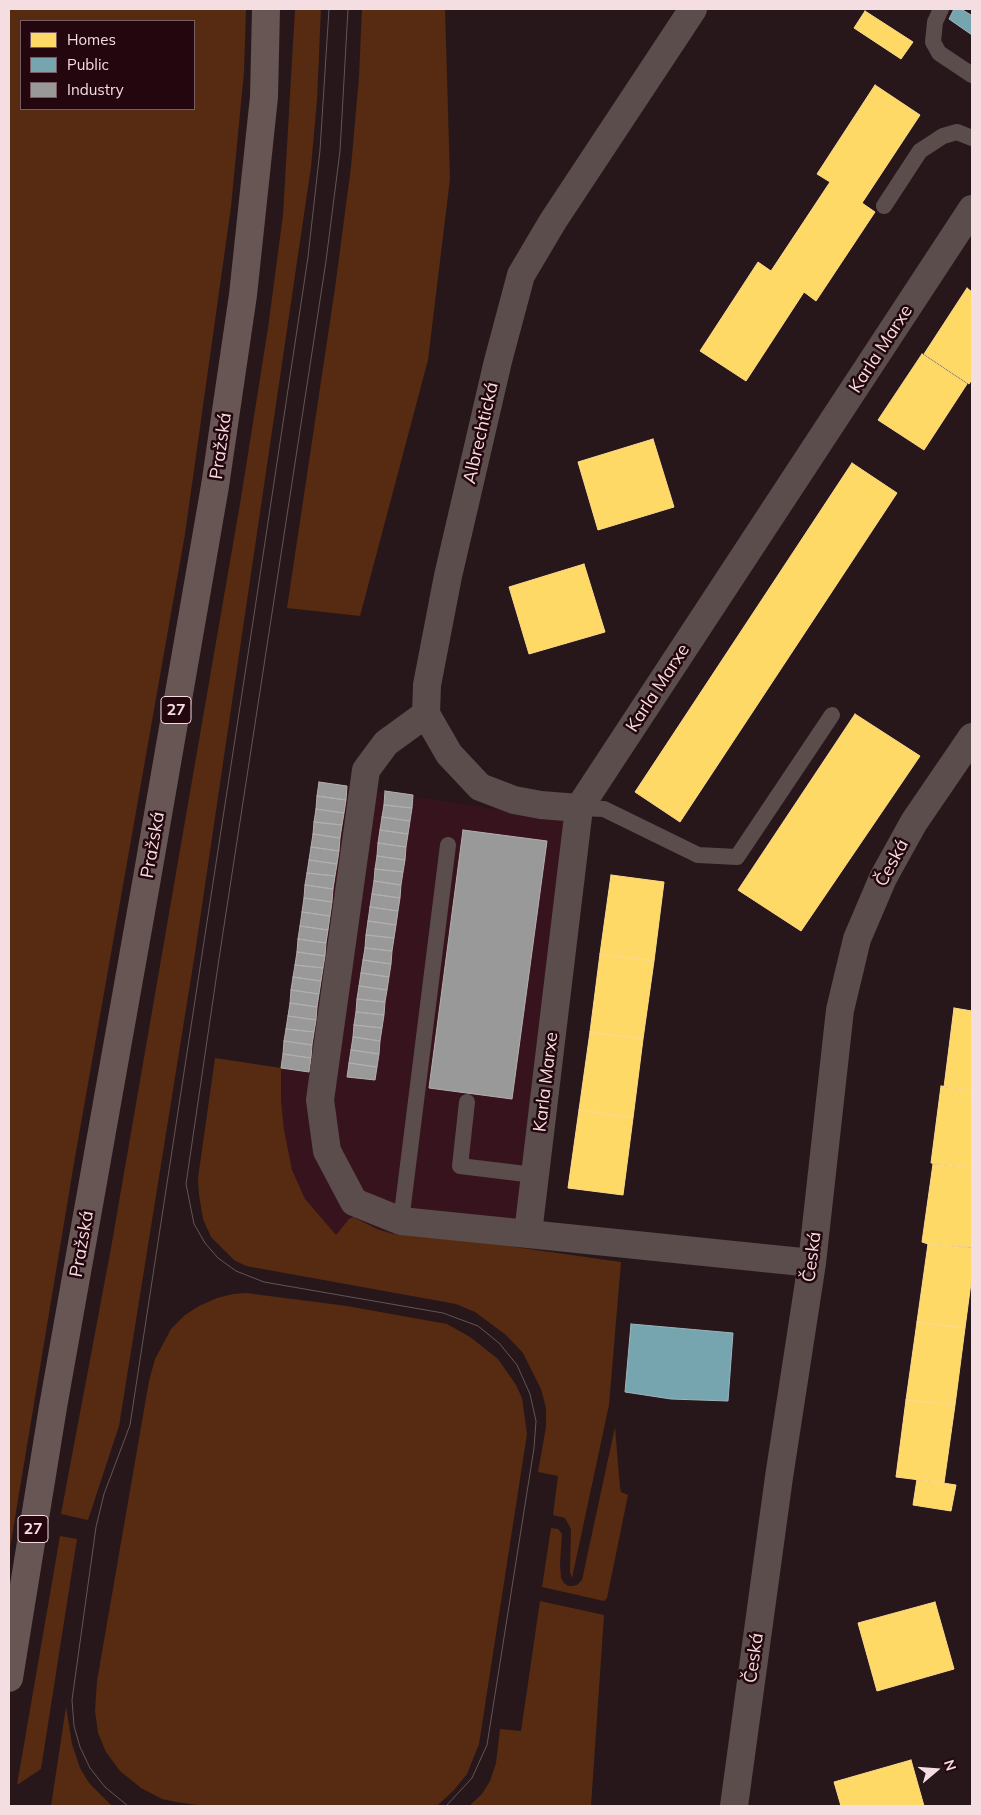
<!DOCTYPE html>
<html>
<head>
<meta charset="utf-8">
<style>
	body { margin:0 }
	#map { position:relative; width:981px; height:1815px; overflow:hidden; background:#27171a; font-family:Mulish,sans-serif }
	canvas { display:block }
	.frame { position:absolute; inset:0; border:10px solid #f4dee1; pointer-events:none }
	.legend { position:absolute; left:20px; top:20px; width:175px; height:90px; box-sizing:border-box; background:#24070e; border:1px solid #775d62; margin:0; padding:6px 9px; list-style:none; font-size:15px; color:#f4dee1 }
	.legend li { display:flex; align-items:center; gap:10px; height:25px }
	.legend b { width:25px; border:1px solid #775d62 }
	.north { position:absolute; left:911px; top:1745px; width:50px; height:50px; -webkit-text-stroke:4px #24070e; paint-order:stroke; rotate:72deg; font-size:14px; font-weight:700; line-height:20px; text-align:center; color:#f4dee1 }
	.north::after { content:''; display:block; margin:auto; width:18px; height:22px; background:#f4dee1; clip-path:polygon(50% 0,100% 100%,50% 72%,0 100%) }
</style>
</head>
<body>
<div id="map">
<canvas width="981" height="1815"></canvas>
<div class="frame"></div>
<ul class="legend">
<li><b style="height:14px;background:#ffd966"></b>Homes</li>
<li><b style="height:14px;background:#76a5af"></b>Public</li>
<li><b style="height:14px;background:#999"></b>Industry</li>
</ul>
<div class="north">N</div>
</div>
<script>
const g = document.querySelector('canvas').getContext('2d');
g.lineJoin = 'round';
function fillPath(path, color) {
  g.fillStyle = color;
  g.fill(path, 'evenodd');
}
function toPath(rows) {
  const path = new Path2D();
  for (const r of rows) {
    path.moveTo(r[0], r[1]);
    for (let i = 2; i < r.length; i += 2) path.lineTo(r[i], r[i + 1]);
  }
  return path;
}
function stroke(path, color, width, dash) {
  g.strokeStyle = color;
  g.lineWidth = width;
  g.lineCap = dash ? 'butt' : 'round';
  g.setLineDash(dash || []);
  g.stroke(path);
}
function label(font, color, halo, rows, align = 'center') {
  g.font = font + ' Mulish,sans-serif';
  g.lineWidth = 5;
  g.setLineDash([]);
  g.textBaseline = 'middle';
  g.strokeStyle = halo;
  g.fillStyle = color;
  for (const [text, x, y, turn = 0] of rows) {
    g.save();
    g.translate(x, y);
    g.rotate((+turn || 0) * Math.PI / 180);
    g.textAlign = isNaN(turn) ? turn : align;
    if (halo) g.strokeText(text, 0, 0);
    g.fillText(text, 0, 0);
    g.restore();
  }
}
fillPath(toPath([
	[319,782,567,820,525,1248,494,1244,393,1234,377,1229,353,1217,349,1219,336,1235,314,1211,305,1199,298,1185,292,1170,284,1130,281,1100,281,1068]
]), '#37141d');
fillPath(toPath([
	[9,9,246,9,244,72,231,207,185,534,74,1163,9,1554],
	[21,21,194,21,194,109,21,109],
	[295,9,321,9,317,100,311,167,195,953,119,1426,88,1520,61,1514,111,1248,154,1000,241,498,268,328,283,215],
	[362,9,445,9,450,179,428,360,360,616,287,608,335,288,351,167,359,77],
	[215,1058,281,1068,281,1100,284,1130,292,1170,305,1199,336,1235,349,1219,353,1217,377,1229,393,1234,494,1244,621,1262,609,1405,572,1578,570,1572,571,1529,565,1518,553,1515,558,1476,538,1472,546,1427,546,1408,541,1389,523,1353,506,1335,475,1312,456,1304,246,1266,234,1260,211,1237,203,1219,199,1195,198,1178],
	[246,1293,347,1306,447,1324,470,1337,498,1359,516,1385,522,1398,527,1434,479,1744,467,1774,454,1790,437,1806,204,1806,176,1802,162,1799,141,1788,120,1771,106,1752,98,1733,95,1711,97,1681,149,1381,155,1359,171,1329,185,1315,199,1306,217,1298,233,1294],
	[615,1427,620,1488,621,1492,628,1495,607,1598,604,1601,542,1587,551,1528,558,1529,562,1534,560,1564,561,1578,564,1583,568,1586,572,1586,577,1585,582,1580],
	[60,1536,77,1539,41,1769,17,1785],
	[540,1601,604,1615,591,1806,469,1806,482,1794,490,1781,496,1763,500,1729,521,1731],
	[66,1707,72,1744,80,1768,89,1783,112,1806,51,1806]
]), '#562b11');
const homes = toPath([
	[865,11,913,42,901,59,854,28,865,11],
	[875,85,920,115,862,203,875,212,816,301,804,292,746,381,700,351,758,262,771,271,830,182,817,174,875,85],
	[967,288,972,292,972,379,969,384,924,354,967,288],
	[922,354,967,384,924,450,878,420,922,354],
	[653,439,674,507,598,530,578,462,653,439],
	[852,463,897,493,680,822,635,792,852,463],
	[584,564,605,632,529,654,509,587,584,564],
	[855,714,920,756,801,931,738,890,855,714],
	[611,875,664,882,654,961,600,954,611,875],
	[600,954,654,961,643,1039,590,1032,600,954],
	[954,1008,972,1011,972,1090,944,1087,954,1008],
	[590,1032,643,1039,633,1118,579,1110,590,1032],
	[941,1086,972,1090,972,1168,931,1163,941,1086],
	[579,1110,633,1118,623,1195,568,1188,579,1110],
	[933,1164,972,1168,972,1236,971,1247,928,1244,922,1242,933,1164],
	[928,1244,972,1248,972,1275,965,1328,917,1322,928,1244],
	[917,1322,965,1328,955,1405,906,1400,917,1322],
	[906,1400,955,1405,944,1483,896,1477,906,1400],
	[917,1479,956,1485,951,1511,913,1505,917,1479],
	[935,1602,954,1669,877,1691,858,1623,935,1602],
	[911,1760,924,1806,841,1806,834,1782,911,1760]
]);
fillPath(homes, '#ffd966');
stroke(homes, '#fcda8b', 1);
const public = toPath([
	[954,9,961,9,971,15,972,13,972,35,949,19,954,9],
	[631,1324,733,1333,728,1401,671,1399,625,1392,631,1324]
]);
fillPath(public, '#76a5af');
stroke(public, '#9cb6be', 1);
const industry = toPath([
	[319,782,347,786,346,800,317,796,319,782],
	[385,791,413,795,412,808,384,805,385,791],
	[317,796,346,800,344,813,316,809,317,796],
	[384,805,412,808,410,821,382,817,384,805],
	[316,809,344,813,342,825,314,822,316,809],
	[382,817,410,821,408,834,380,830,382,817],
	[314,822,342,825,340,838,313,834,314,822],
	[380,830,408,834,406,847,378,843,380,830],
	[463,830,547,841,512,1099,429,1088,463,830],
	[313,834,340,838,339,851,311,847,313,834],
	[378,843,406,847,405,860,377,856,378,843],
	[311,847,339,851,337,864,309,860,311,847],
	[377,856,405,860,403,872,375,869,377,856],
	[309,860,337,864,335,876,307,873,309,860],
	[375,869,403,872,401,885,374,881,375,869],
	[307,873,335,876,333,889,305,885,307,873],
	[374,881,401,885,400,898,372,894,374,881],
	[305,885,333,889,332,902,304,898,305,885],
	[372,894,400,898,398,911,370,907,372,894],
	[304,898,332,902,330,916,302,912,304,898],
	[370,907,398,911,396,925,368,921,370,907],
	[302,912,330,916,328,930,300,926,302,912],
	[368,921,396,925,394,938,366,935,368,921],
	[300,926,328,930,326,943,298,939,300,926],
	[366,935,394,938,392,951,365,948,366,935],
	[298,939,326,943,325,956,297,952,298,939],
	[365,948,392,951,391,964,363,960,365,948],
	[297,952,325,956,323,968,295,965,297,952],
	[363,960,391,964,389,977,361,973,363,960],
	[295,965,323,968,321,981,293,977,295,965],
	[361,973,389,977,387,990,359,986,361,973],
	[293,977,321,981,319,994,291,990,293,977],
	[359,986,387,990,385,1002,357,999,359,986],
	[291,990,319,994,317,1007,290,1003,291,990],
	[357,999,385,1002,384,1015,356,1012,357,999],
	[290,1003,317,1007,316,1020,288,1016,290,1003],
	[356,1012,384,1015,382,1028,354,1025,356,1012],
	[288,1016,316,1020,314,1032,286,1029,288,1016],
	[354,1025,382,1028,380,1041,353,1037,354,1025],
	[286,1029,314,1032,312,1045,284,1041,286,1029],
	[353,1037,380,1041,379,1054,351,1050,353,1037],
	[284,1041,312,1045,311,1058,283,1054,284,1041],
	[351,1050,379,1054,377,1067,349,1063,351,1050],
	[283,1054,311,1058,309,1072,281,1068,283,1054],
	[349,1063,377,1067,375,1080,347,1077,349,1063]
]);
fillPath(industry, '#999');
stroke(industry, '#b4aeaf', 1);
stroke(toPath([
	[941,9,935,22,933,42,939,53,972,75],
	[884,206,920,151,943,136,957,132,972,138],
	[579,808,604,809,698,855,737,857,832,715],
	[467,1102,460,1166,534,1175],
	[401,1221,448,845]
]), '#5a4d4c', 16);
stroke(toPath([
	[426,714,386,743,366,770,320,1100,327,1151,354,1202,401,1221,812,1263],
	[579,808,541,805,514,800,480,787,449,754,426,714,427,685,448,576,498,361,521,275,553,221,693,9],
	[528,1233,579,808,972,209],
	[734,1806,779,1477,812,1263,840,1010,857,939,883,878,914,822,972,737]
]), '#5a4d4c', 28);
stroke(toPath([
	[9,1678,53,1407,147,878,215,486,243,295,264,97,266,9]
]), '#685654', 28);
stroke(toPath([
	[348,9,340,151,326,261,220,952,186,1184,194,1224,205,1243,218,1258,236,1271,264,1282,443,1313,478,1326,499,1343,517,1365,530,1394,536,1421,534,1448,487,1745,472,1778,446,1806],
	[128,1806,105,1787,90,1768,80,1747,74,1726,72,1700,96,1527,104,1494,130,1425,254,615,308,257,320,150,329,9]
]), '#625656', 1);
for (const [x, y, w] of [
	[176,710,30],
	[33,1529,30]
]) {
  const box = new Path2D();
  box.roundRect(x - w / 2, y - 13.5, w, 27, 4);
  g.fillStyle = '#24070e';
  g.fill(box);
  stroke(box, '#f4dee1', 1);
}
label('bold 16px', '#f4dee1', null, [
	["27",176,710],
	["27",33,1529]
]);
label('18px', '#f4dee1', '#24070e', [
	["Karla Marxe",881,349,-57],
	["Albrechtická",481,433,-77],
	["Pražská",221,446,-82],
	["Karla Marxe",658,688,-57],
	["Pražská",153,845,-80],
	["Česká",892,863,-62],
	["Karla Marxe",546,1082,-83],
	["Pražská",82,1244,-80],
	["Česká",812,1257,-83],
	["Česká",754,1658,-82]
]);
</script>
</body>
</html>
